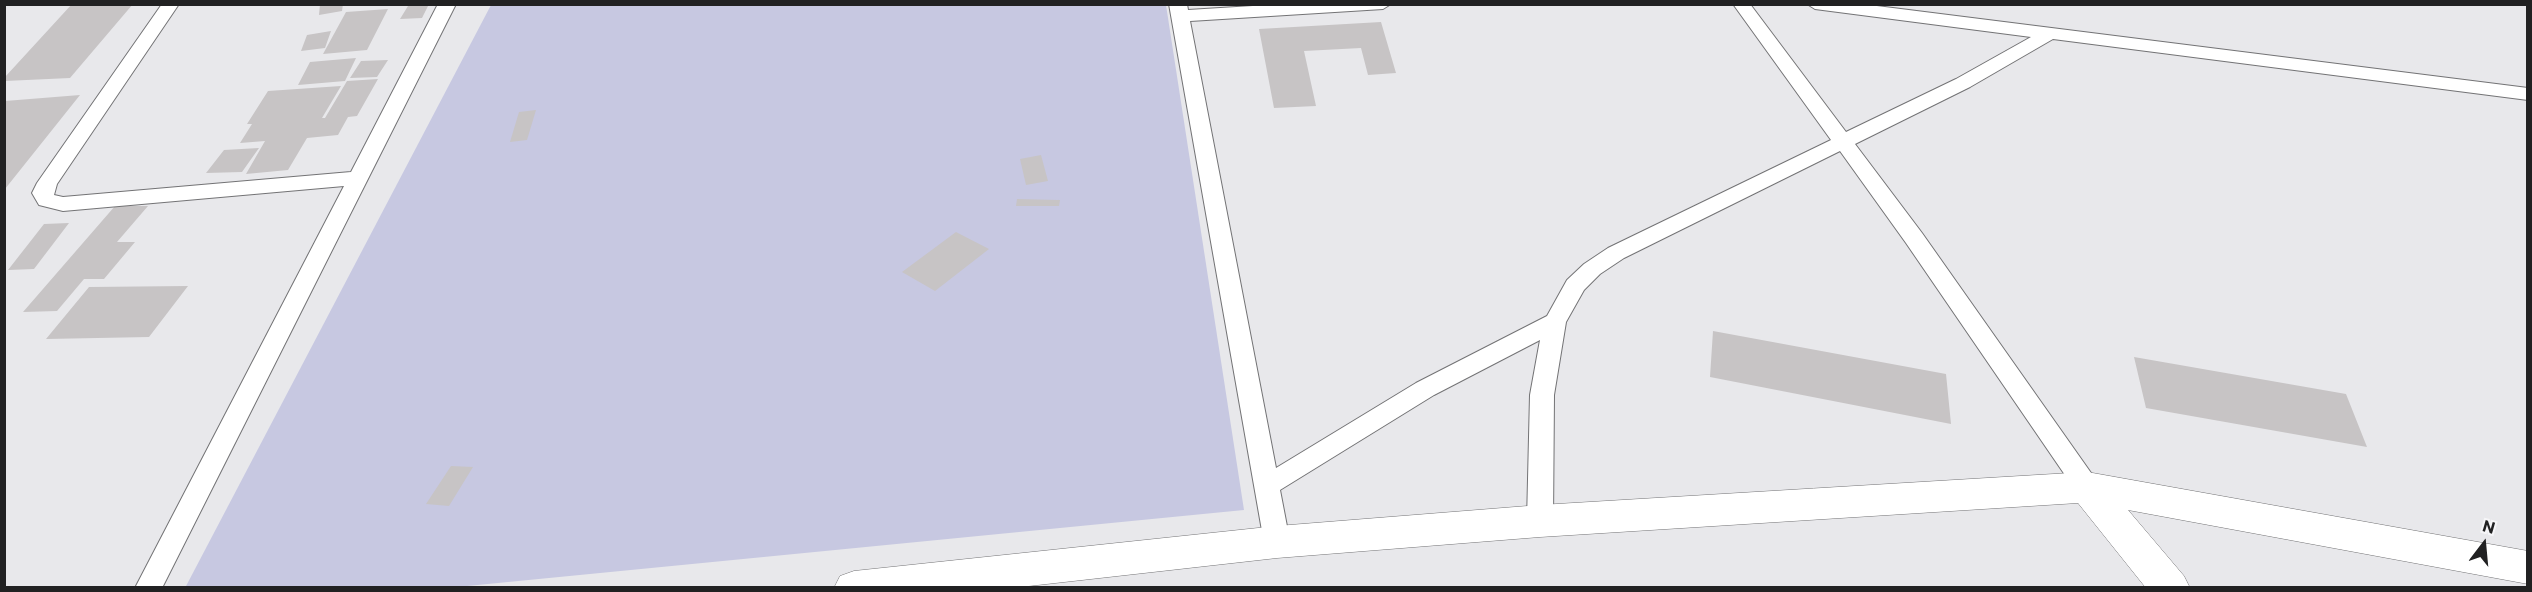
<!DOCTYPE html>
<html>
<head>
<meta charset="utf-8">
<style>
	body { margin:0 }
	#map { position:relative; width:2532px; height:592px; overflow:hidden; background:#e8e8eb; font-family:Commissioner,sans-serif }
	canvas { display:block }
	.frame { position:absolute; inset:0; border:6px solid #212122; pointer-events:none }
	.north { position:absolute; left:2454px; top:514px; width:60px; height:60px; -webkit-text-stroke:4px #f6f6f8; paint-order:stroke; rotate:16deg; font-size:16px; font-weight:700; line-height:24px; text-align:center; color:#212122 }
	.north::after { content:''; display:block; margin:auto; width:21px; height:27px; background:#212122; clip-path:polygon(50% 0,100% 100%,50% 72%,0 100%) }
</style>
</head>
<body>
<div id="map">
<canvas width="2532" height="592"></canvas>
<div class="frame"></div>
<div class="north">N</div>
</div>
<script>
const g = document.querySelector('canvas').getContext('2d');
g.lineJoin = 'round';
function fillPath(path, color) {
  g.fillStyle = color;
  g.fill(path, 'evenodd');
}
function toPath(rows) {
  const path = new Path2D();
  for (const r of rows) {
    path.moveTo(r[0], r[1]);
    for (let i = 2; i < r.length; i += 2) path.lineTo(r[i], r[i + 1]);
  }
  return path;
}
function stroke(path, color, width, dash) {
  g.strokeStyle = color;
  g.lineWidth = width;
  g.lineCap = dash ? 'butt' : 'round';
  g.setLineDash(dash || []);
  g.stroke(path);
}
fillPath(toPath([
	[491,5,1166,5,1244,510,457,587,185,588]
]), '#c7c8e1');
fillPath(toPath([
	[72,4,133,4,70,78,5,81,5,77],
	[320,4,343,4,342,11,319,15],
	[429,4,422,18,400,19,408,6],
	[388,9,367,50,323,54,346,12],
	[1381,22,1396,73,1368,75,1361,48,1304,51,1316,106,1274,108,1259,29],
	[331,31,325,48,301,51,307,35],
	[356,58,345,81,298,85,310,62],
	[388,60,377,77,350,78,361,61],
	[378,79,357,116,348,117,338,135,307,138,288,170,246,174,265,141,240,143,252,124,247,124,268,91,341,86,322,118,325,118,347,81],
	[80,95,5,189,5,101],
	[536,110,527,140,510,142,519,112],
	[259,148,242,172,206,173,224,150],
	[1041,155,1048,181,1026,185,1020,159],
	[1017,199,1060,200,1059,206,1016,206],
	[115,206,148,206,117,242,135,242,104,279,84,279,57,311,23,312],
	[69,223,34,269,8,270,44,224],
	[956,232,989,249,935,291,902,272],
	[188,286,149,337,46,339,89,287],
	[1713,331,1946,374,1951,424,1710,377],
	[2134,357,2346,394,2367,447,2146,408],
	[451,466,473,467,449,506,426,504]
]), '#c7c4c5');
const lane = toPath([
	[162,4,179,4,57,184,54,195,63,197,351,172,438,4,456,4,162,588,135,588,344,186,63,211,39,205,32,193,37,183,162,4],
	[1169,4,1187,4,1188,10,1285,4,1391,4,1383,9,1190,21,1276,468,1416,383,1547,316,1567,280,1584,264,1608,248,1831,140,1733,4,1750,4,1846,132,1956,79,2031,37,1815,9,1807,4,1861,4,2528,88,2528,100,2053,39,1970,87,1855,144,1922,233,2096,480,2100,487,2096,494,2087,497,2078,494,1906,243,1840,151,1624,258,1600,274,1584,290,1566,322,1554,395,1553,521,1549,529,1540,532,1531,529,1527,521,1530,395,1540,340,1434,395,1280,490,1290,542,1286,550,1277,553,1268,550,1264,542,1169,4]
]);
const street = toPath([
	[2087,472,2528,551,2528,584,2128,510,2184,576,2190,588,2146,588,2078,503,1540,537,1277,558,1011,588,834,588,840,576,854,571,1277,526,1540,505,2087,472]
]);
stroke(lane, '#737375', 2);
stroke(street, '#737375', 1);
fillPath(lane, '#fff');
fillPath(street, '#fff');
</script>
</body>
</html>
